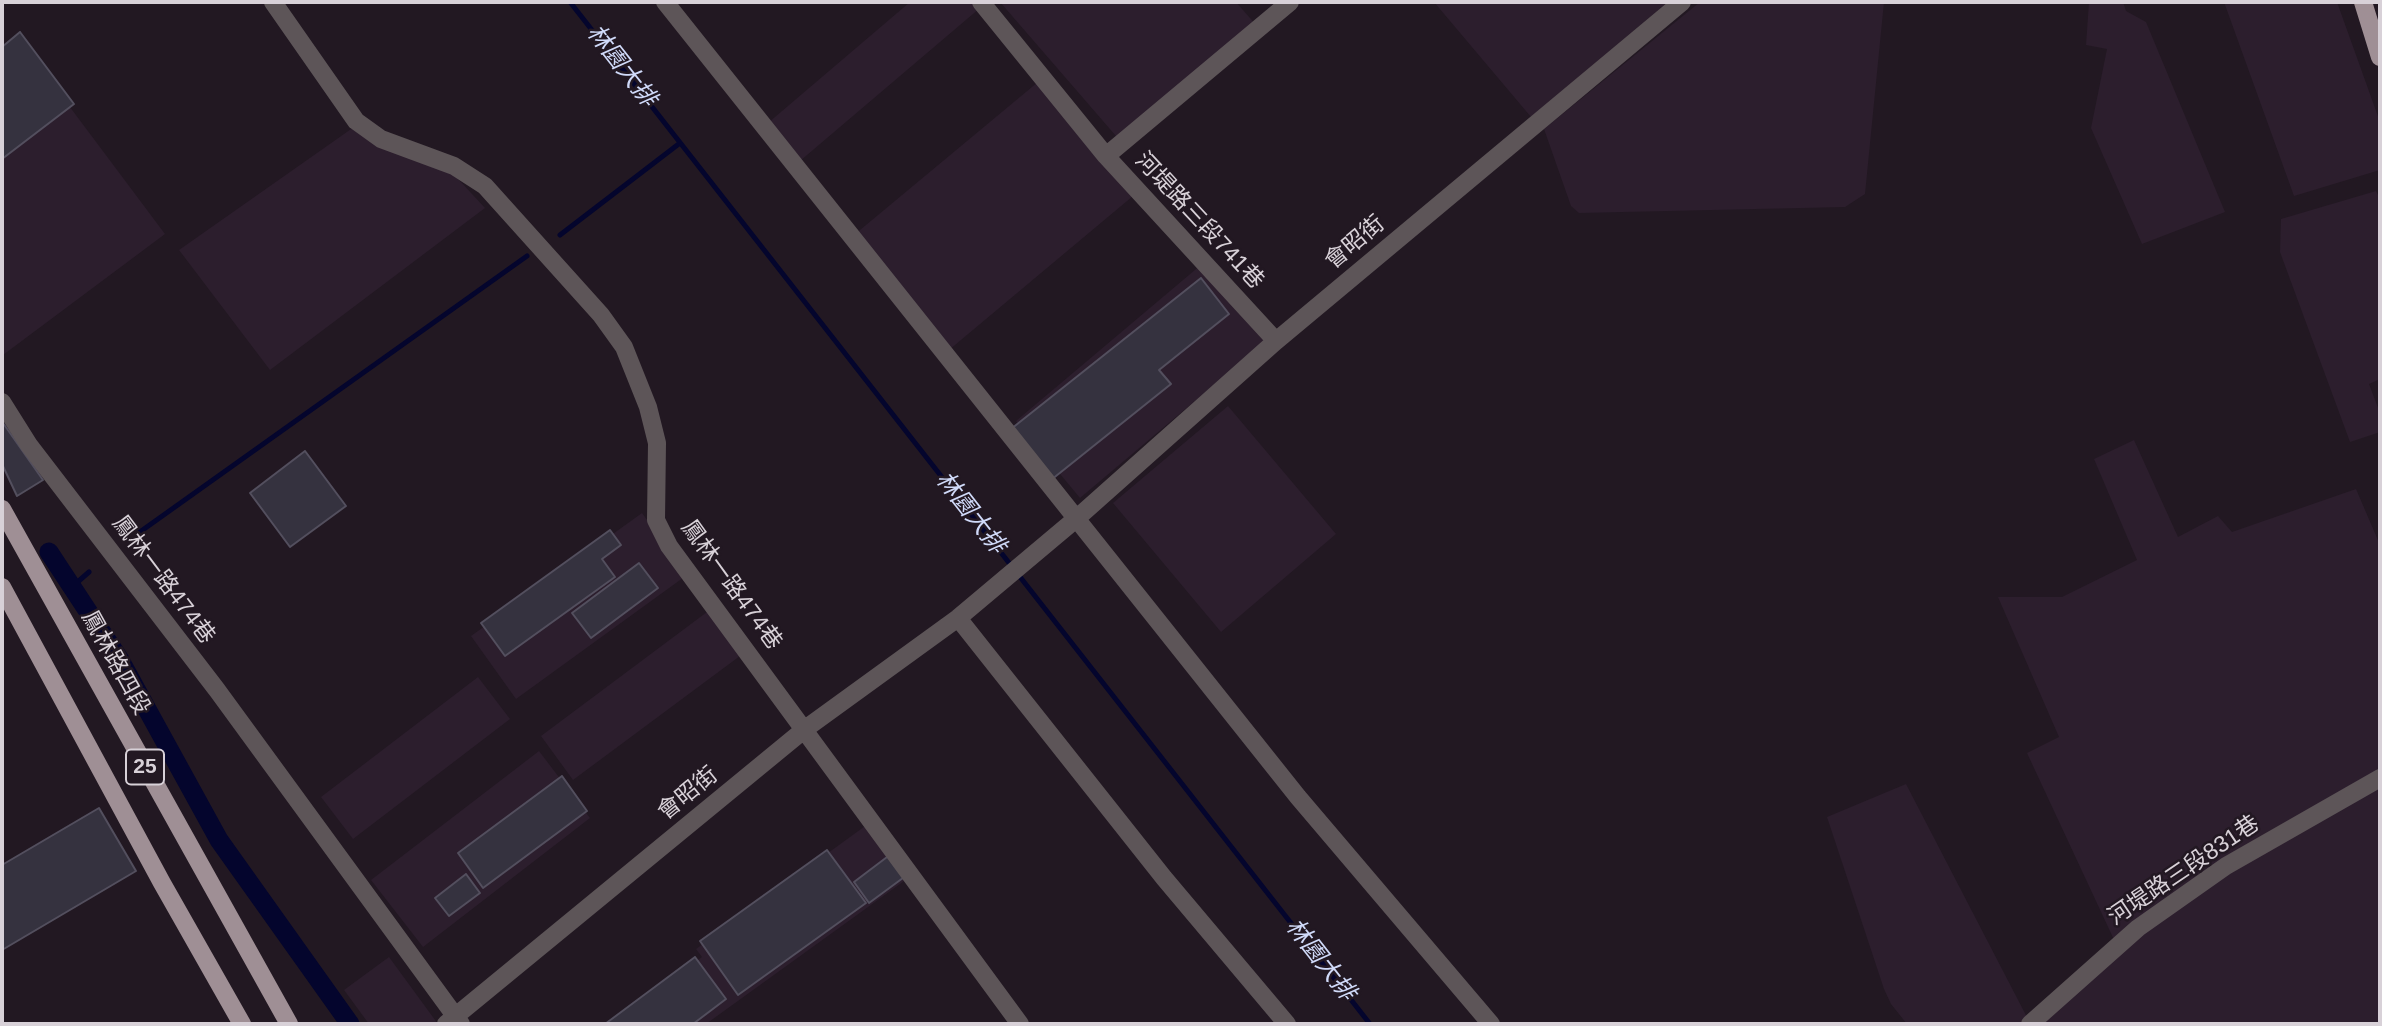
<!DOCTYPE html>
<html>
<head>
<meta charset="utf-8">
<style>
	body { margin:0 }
	#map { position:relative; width:2382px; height:1026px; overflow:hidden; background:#221822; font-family:Helvetica,sans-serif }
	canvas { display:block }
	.frame { position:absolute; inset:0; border:4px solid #d8d1d8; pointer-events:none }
</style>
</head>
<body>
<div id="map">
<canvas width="2382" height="1026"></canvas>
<div class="frame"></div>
</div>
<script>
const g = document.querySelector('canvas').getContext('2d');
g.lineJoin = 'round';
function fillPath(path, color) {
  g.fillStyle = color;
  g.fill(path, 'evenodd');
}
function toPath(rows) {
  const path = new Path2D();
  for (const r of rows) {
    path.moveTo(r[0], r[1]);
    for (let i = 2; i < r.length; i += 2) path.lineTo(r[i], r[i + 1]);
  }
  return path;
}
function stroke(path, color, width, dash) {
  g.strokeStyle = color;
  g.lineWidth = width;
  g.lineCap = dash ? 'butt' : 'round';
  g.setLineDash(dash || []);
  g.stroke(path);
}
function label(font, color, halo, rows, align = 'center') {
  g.font = font + ' Helvetica,"Noto Sans TC",sans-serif';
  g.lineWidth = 5;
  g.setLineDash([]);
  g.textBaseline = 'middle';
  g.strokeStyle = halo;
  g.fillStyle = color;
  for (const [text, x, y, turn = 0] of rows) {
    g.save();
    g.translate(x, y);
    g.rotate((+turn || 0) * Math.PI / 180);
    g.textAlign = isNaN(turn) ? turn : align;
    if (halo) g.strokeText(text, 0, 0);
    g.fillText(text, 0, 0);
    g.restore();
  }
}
fillPath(toPath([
	[910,2,975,2,980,8,800,161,768,123],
	[1000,2,1236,2,1257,26,1122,143],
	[1434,2,1668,2,1531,117],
	[1700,2,1884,2,1865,194,1845,207,1579,213,1571,206,1544,129],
	[2089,2,2123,2,2126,11,2146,22,2225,212,2142,244,2091,128,2107,49,2086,45],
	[2224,2,2337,2,2380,122,2380,170,2294,196],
	[22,43,165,234,3,355,2,56],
	[1044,77,1139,191,949,350,854,235],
	[354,127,446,166,485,208,270,370,179,250],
	[2376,191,2380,199,2380,379,2369,384,2380,413,2380,432,2350,442,2280,252,2281,219],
	[1202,264,1266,341,1080,498,1016,421],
	[1228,406,1336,534,1221,632,1113,503],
	[2134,440,2178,537,2218,516,2232,532,2356,489,2380,545,2380,1024,1907,1024,1891,1004,1884,989,1827,817,1906,784,2030,1023,2116,944,2027,753,2059,737,1998,597,2062,597,2137,560,2094,459],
	[642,513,687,575,516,699,471,636],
	[711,609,744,653,573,780,541,736],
	[478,677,510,719,353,839,321,797],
	[539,751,590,818,423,947,371,880],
	[872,821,911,876,706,1024,610,1024,702,957,696,949],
	[389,957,438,1024,369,1024,344,990]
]), '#2c1e2d');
stroke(toPath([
	[570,2,1370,1024],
	[560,235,680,143],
	[137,534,527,256],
	[73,586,89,572]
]), '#04052d', 5);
stroke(toPath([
	[49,552,120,660,219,840,350,1024]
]), '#04052d', 19);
const building = toPath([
	[20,32,74,104,2,159,2,47,20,32],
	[1201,278,1229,314,1159,370,1171,384,1051,480,1011,429,1201,278],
	[3,423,43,480,17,496,2,464,3,423],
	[305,451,346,506,290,547,250,493,305,451],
	[610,530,621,545,602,559,615,577,505,656,481,623,610,530],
	[639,563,658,588,591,638,572,613,639,563],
	[562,776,587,811,483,888,458,853,562,776],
	[99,808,136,871,2,950,2,865,99,808],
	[827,850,866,903,738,995,700,941,827,850],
	[891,854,907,875,869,903,854,882,891,854],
	[466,874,480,893,449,916,435,898,466,874],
	[695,957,726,999,693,1024,605,1024,695,957]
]);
fillPath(building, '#35323f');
stroke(building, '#534f5e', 2);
stroke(toPath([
	[273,2,356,121,381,139,454,166,485,186,601,315,624,347,648,407,657,443,656,520,669,546,1020,1024],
	[665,2,1298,797,1491,1024],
	[981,2,1106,156],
	[1276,341,1106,156,1290,2],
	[2,402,29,445,217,690,461,1024],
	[958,618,1164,878,1287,1024],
	[446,1024,805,729,958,618,1077,518,1276,341,1682,2],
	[2030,1024,2138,928,2226,866,2380,778]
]), '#5d5558', 18);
stroke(toPath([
	[2363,2,2380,57],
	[2,509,289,1024],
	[2,587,162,883,242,1024]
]), '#9f8f95', 18);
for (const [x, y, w] of [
	[145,767,38]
]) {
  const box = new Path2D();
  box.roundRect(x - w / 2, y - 17.5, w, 35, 5);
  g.fillStyle = '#221822';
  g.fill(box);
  stroke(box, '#d8d1d8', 2);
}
label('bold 21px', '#d8d1d8', null, [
	["25",145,767]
]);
label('23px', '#d8d1d8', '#221822', [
	["河堤路三段741巷",1199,221,47],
	["會昭街",1355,243,-40],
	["鳳林一路474巷",163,580,53],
	["鳳林一路474巷",731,585,54],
	["鳳林路四段",115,663,61],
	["會昭街",688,794,-39],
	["河堤路三段831巷",2184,871,-34]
]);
label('italic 24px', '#d0daf9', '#221822', [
	["林園大排",621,66,52],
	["林園大排",970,513,52],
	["林園大排",1320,960,52]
]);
</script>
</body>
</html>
